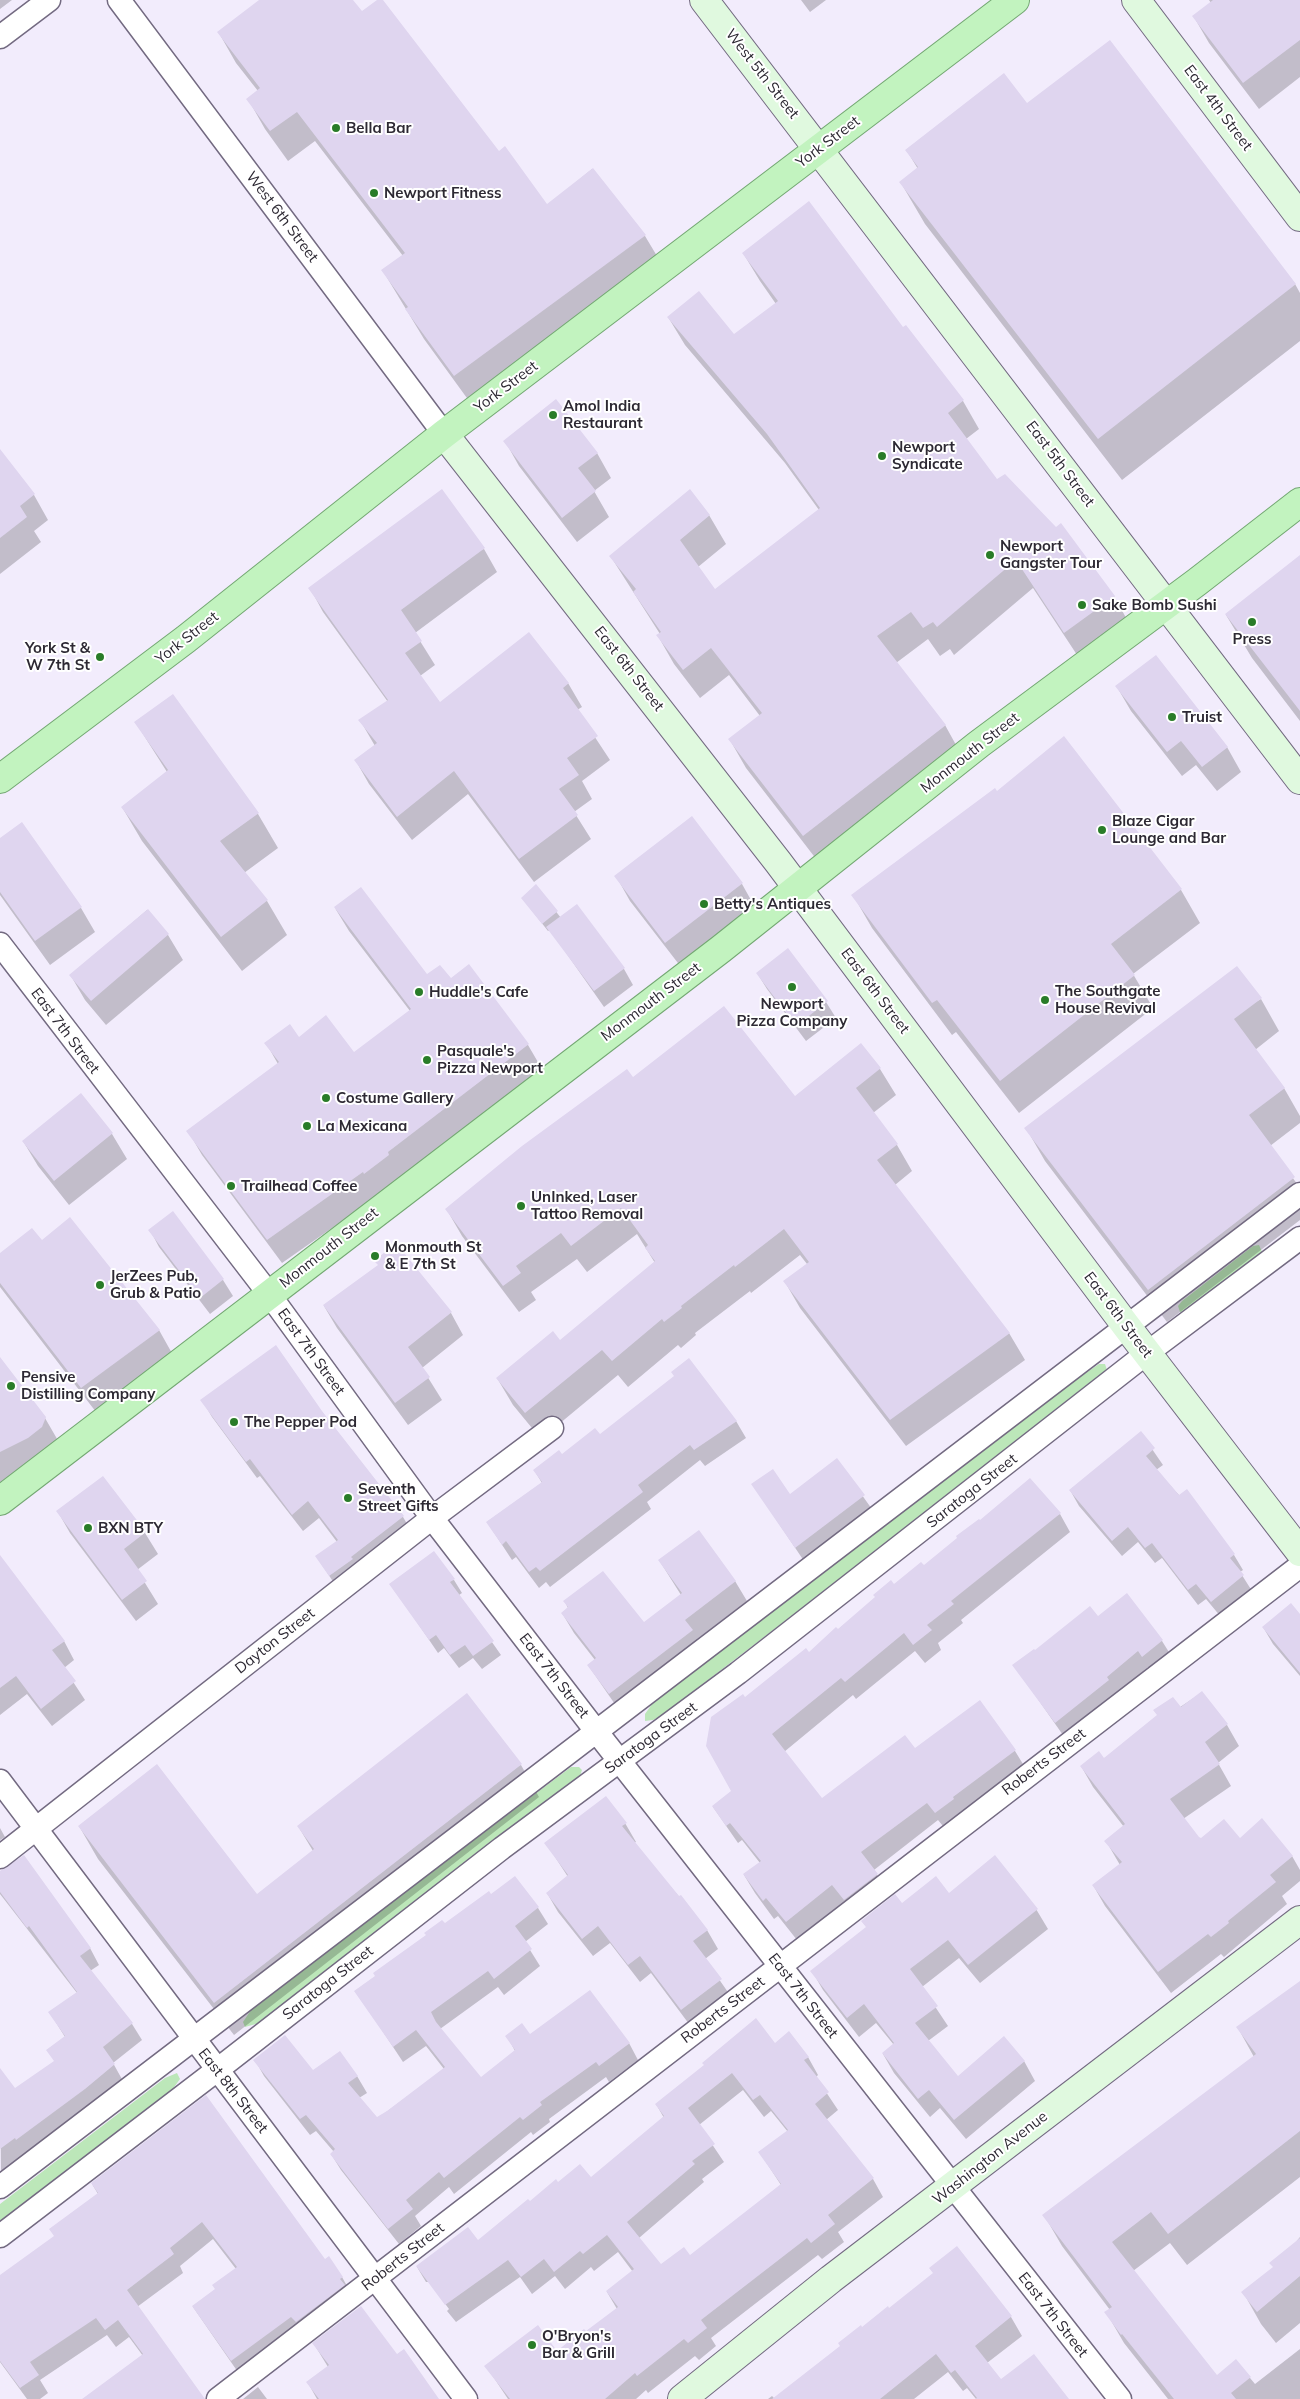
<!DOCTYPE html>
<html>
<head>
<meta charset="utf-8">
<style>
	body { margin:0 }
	canvas { display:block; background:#f2ecfc }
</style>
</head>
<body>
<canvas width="1300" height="2399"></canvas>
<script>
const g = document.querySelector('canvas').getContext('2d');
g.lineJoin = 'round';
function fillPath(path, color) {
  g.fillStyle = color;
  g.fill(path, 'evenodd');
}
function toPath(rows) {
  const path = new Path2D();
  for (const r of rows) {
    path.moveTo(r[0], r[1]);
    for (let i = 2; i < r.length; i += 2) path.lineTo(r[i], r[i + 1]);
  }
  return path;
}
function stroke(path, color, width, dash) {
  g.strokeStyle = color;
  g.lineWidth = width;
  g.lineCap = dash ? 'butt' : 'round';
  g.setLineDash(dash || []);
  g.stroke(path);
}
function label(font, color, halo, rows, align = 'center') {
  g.font = font + ' Mulish,sans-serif';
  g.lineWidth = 4;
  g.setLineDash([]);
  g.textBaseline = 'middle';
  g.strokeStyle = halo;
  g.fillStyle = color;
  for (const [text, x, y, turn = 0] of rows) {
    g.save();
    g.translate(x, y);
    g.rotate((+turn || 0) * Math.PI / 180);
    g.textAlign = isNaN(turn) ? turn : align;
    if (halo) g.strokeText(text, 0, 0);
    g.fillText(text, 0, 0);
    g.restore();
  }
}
fillPath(toPath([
	[1259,1245,1263,1254,1183,1313,1180,1312,1178,1306,1182,1301,1253,1246],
	[1099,1364,1105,1364,1107,1370,1088,1389,661,1716,653,1720,645,1721,645,1714,652,1704,1071,1383],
	[571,1767,579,1767,582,1770,580,1776,263,2022,245,2027,243,2022,255,2004],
	[177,2073,180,2079,172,2090,0,2221,0,2204,165,2078]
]), '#bce7b9');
fillPath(toPath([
	[0,0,12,0,0,9],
	[261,0,352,0,362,13,382,0,499,153,547,206,592,169,645,236,663,266,472,405,424,339,383,271,403,256,315,141,288,161,265,129,248,99,258,91,236,63,219,33],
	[801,0,826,0,810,12],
	[1209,0,1300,0,1300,77,1259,109,1209,43,1194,17,1211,3],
	[1027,105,1295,284,1300,293,1300,341,1122,480,925,224,901,183,918,169,907,151],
	[743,253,903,329,963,401,979,429,966,439,997,480,1114,596,1130,625,1081,661,1033,588,954,655,950,649,940,656,928,639,896,663,945,725,961,754,820,864,746,768,730,740,760,716,729,675,700,698,674,664,658,636,660,634,611,557,709,515,726,544,698,567,715,591,819,510,785,463,685,345,668,317,734,336,776,304,760,281],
	[505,441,597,453,611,478,594,491,609,517,577,542,519,466],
	[0,451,34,495,48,520,34,531,41,542,0,574],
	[484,549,497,572,415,633,435,665,420,676,440,703,568,683,582,707,577,710,610,760,582,781,592,799,574,812,591,839,534,882,468,794,412,840,369,784,356,761,375,746,360,720,388,702,323,612,310,588],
	[1300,557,1300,721,1252,658,1226,615],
	[1117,687,1227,747,1241,772,1217,791,1196,765,1182,776,1131,711],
	[173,696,258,814,278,848,244,873,267,901,287,935,242,971,142,841,122,807,167,772,136,723],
	[1064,738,1181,890,1200,923,1133,974,1153,1008,1019,1113,956,1032,952,1035,872,928,853,895,996,793],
	[0,839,81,908,95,932,50,965,0,895],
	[616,876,742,884,756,909,681,967,630,901],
	[536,886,561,918,624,969,633,985,604,1007,550,930,548,931,522,898],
	[335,908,427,976,450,980,469,966,528,1045,542,1069,401,1177,402,1179,282,1263,202,1155,188,1131,278,1064,266,1043,299,1038,354,1054,410,1011,349,931],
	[147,910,168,935,183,960,106,1025,85,1000,71,976],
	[757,973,826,1002,836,1018,806,1041,767,989],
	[1261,999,1279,1031,1255,1050,1284,1088,1300,1116,1300,1123,1270,1146,1300,1188,1300,1220,1167,1322,1045,1161,1026,1128],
	[861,1045,880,1069,896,1095,873,1113,897,1145,912,1171,895,1185,1009,1333,1025,1360,906,1446,800,1308,785,1282,807,1264,800,1255,751,1293,750,1291,695,1333,696,1335,681,1348,678,1345,628,1387,618,1375,541,1439,513,1405,497,1378,560,1342,655,1263,637,1234,587,1272,577,1259,531,1292,536,1300,519,1312,462,1236,447,1210,632,1078,795,1098],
	[81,1095,112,1134,127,1159,69,1205,38,1166,23,1141],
	[173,1213,223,1280,233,1296,210,1314,159,1247,150,1230],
	[41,1242,159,1330,173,1355,96,1412,0,1287,0,1255],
	[376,1261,451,1313,463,1335,422,1368,442,1400,408,1425,337,1328,324,1306,379,1266],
	[0,1359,45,1418,60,1444,0,1488],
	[675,1377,736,1421,746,1438,705,1466,700,1460,647,1502,651,1509,550,1587,546,1582,539,1588,516,1557,512,1560,487,1522,542,1483,534,1470,600,1436],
	[202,1400,321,1412,403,1517,413,1534,340,1592,316,1556,337,1542,319,1518,303,1531,260,1476,257,1478,212,1417],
	[1141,1433,1163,1465,1156,1470,1234,1555,1243,1570,1240,1572,1252,1591,1221,1617,1206,1599,1198,1605,1162,1558,1155,1563,1138,1542,1122,1556,1079,1506,1070,1490],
	[837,1460,874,1512,806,1564,753,1485,790,1496],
	[103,1477,145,1533,158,1554,137,1570,158,1604,136,1621,70,1533,58,1512],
	[1060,1514,1070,1532,961,1620,963,1623,938,1643,941,1650,925,1663,915,1651,856,1699,853,1695,784,1752,822,1800,915,1750,1015,1751,1026,1769,947,1831,938,1820,874,1870,888,1893,856,1918,844,1902,797,1940,778,1916,774,1919,755,1893,744,1875,760,1863,742,1840,738,1843,713,1807,733,1792,745,1699,809,1653,893,1585,923,1567],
	[0,1557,64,1641,74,1660,64,1668,85,1700,52,1726,27,1694,0,1715],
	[659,1560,735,1581,747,1601,697,1639,704,1651,621,1713,588,1665,595,1660,574,1633,562,1613,568,1608,565,1602,643,1624,681,1595],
	[454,1580,462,1593,459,1595,501,1655,482,1669,473,1658,459,1668,444,1648,438,1653,391,1584],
	[1127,1595,1162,1641,1172,1657,1153,1672,1148,1667,1065,1738,1014,1665,1098,1618],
	[1300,1616,1300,1676,1273,1644,1263,1627],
	[1201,1693,1227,1725,1239,1746,1218,1763,1231,1786,1183,1819,1198,1838,1239,1840,1292,1856,1300,1870,1300,1881,1282,1896,1287,1904,1224,1957,1221,1954,1171,1993,1105,1906,1093,1885,1120,1865,1106,1841,1124,1827,1093,1787,1081,1766,1103,1759],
	[521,1765,539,1797,234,2035,98,1859,79,1826,257,1895,313,1851,298,1826],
	[625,1823,636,1842,634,1843,707,1930,718,1949,705,1959,732,1998,692,2028,651,1973,640,1982,610,1943,593,1956,558,1912,547,1893,568,1877,546,1843],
	[0,1828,5,1837,0,1840],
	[0,1873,90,1948,99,1965,90,1971,132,2024,142,2040,113,2063,123,2081,27,2156,25,2154,1,2171,0,2070,15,2090,55,2062,65,2037,50,2013,77,1993,0,1894],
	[515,1877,538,1908,548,1924,525,1942,540,1966,504,1995,498,1987,440,2029,481,2079,515,2051,507,2036,629,2043,638,2060,609,2082,606,2077,549,2119,550,2122,533,2135,531,2132,454,2194,449,2187,415,2216,421,2226,399,2244,341,2170,331,2154,334,2152,316,2131,310,2135,264,2076,255,2060,313,2072,357,2076,367,2093,359,2098,377,2119,444,2069,426,2046,403,2062,356,1991,445,1925,491,1896],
	[949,1894,1036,1909,1048,1929,980,1983,959,1958,922,1987,948,2026,928,2041,958,2078,1024,2061,1035,2081,966,2139,940,2108,930,2117,894,2073,883,2054,894,2045,876,2023,859,2037,823,1990,812,1971,867,1928,862,1921,901,1905],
	[1300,1982,1300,2177,1187,2265,1170,2243,1133,2271,1216,2377,1236,2361,1255,2384,1300,2349,1300,2399,1168,2399,1124,2343,1106,2312,1110,2310,1062,2246,1044,2215,1254,2057,1238,2028],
	[775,2044,808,2057,818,2075,816,2077,838,2110,826,2120,873,2179,883,2197,838,2232,844,2242,822,2259,818,2255,711,2338,716,2346,699,2360,695,2356,648,2393,646,2390,636,2399,508,2399,486,2366,557,2353,617,2309,607,2292,633,2272,618,2252,594,2271,591,2267,565,2289,555,2276,532,2294,520,2277,456,2322,447,2311,449,2309,429,2282,426,2282,417,2267,478,2242,557,2184,591,2179,664,2118,656,2104],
	[743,2090,764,2117,771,2111,788,2132,760,2153,781,2185,690,2257,661,2266,639,2238,704,2182,702,2179,724,2162,699,2125],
	[92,2184,325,2260,342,2277,352,2295,242,2378,193,2307,216,2290,236,2269,213,2239,180,2266,183,2273,137,2307,204,2399,85,2399,143,2356,129,2337,116,2347,107,2335,40,2380,48,2393,40,2399,27,2399,0,2362,0,2286,55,2237,98,2194],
	[1300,2237,1300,2323,1276,2343,1261,2324,1243,2292,1274,2268],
	[956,2248,1011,2317,1022,2336,987,2363,1001,2381,1067,2399,976,2399,967,2388,963,2391,948,2372,914,2399,768,2399,772,2396,775,2399,934,2274],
	[314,2344,397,2356,438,2399,317,2399,308,2383,328,2367],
	[258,2387,267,2399,243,2399]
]), '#0003');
fillPath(toPath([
	[259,0,353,0,362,11,377,0,383,0,499,151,505,146,547,204,593,168,646,235,454,376,405,309,408,307,381,270,405,253,297,112,270,131,246,99,260,88,217,32],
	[1213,0,1300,0,1300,40,1243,83,1192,16],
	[1110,40,1296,284,1098,439,899,182,918,167,905,150,1004,73,1027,103],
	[809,201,903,327,906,325,964,400,948,413,997,479,1005,474,1056,527,1061,523,1115,596,1064,633,1016,560,937,627,933,622,923,628,911,612,877,636,946,725,803,836,728,739,762,713,711,648,683,670,656,635,661,632,633,592,636,589,609,556,690,489,710,515,680,540,715,589,820,508,767,434,667,317,699,291,734,334,778,301,742,253],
	[556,399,598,453,578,468,596,491,562,518,503,441],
	[0,449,35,494,20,506,27,517,0,538],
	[442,489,485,548,401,610,422,641,405,653,440,702,529,632,569,683,563,688,598,736,567,758,579,775,559,789,578,815,519,859,454,771,397,817,354,760,377,743,358,720,388,700,308,588],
	[1300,555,1300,711,1225,614],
	[1156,655,1228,747,1202,767,1181,741,1167,752,1115,686],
	[173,694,259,813,220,841,268,900,221,937,121,807,168,770,134,722],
	[1064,736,1182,889,1111,944,1135,975,1000,1081,937,1000,932,1003,851,895,995,788,997,791],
	[692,816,743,883,665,943,614,876],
	[22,822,82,907,35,941,0,892,0,838],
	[536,884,558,911,542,924,521,898],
	[361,887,427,974,440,965,451,978,469,964,529,1044,388,1152,389,1155,364,1174,363,1172,267,1240,186,1131,279,1062,264,1043,290,1024,299,1037,326,1015,354,1052,411,1009,334,907],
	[577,904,625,968,594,991,546,927],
	[148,909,169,934,91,1001,69,975],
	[788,948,828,1001,796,1026,756,973],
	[1237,966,1262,998,1234,1019,1285,1088,1249,1115,1295,1177,1148,1290,1024,1128],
	[724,1006,795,1096,861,1043,881,1068,856,1088,898,1144,877,1160,1010,1333,890,1420,783,1281,809,1262,784,1229,735,1267,734,1265,681,1306,682,1308,664,1322,662,1319,612,1361,602,1350,525,1413,496,1378,553,1331,560,1340,655,1261,645,1248,648,1245,621,1208,571,1246,561,1233,516,1266,521,1273,503,1286,445,1209,522,1146,627,1069,633,1077],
	[81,1093,113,1133,54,1181,22,1141],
	[173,1211,224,1279,200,1298,148,1230],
	[70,1217,160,1330,81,1388,0,1283,0,1253,32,1228,42,1240],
	[396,1243,452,1312,408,1347,430,1377,395,1403,323,1305,378,1265,374,1261],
	[276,1345,322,1411,404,1516,351,1557,353,1559,329,1576,315,1556,338,1540,308,1501,292,1515,250,1459,246,1462,200,1400],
	[0,1357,46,1417,42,1427,28,1438,0,1452],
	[689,1358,737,1421,694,1450,690,1445,638,1485,643,1492,540,1571,536,1567,529,1572,506,1541,502,1545,486,1522,542,1482,533,1470,559,1450,562,1454,595,1428,600,1434,674,1376,671,1372],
	[1141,1431,1155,1448,1146,1456,1179,1495,1187,1489,1235,1554,1230,1558,1244,1575,1211,1602,1196,1584,1188,1590,1152,1543,1145,1548,1128,1527,1112,1541,1069,1490],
	[837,1458,865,1495,795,1548,751,1484,773,1469,790,1494],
	[103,1476,146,1532,124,1549,147,1581,122,1600,56,1511],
	[1030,1478,1061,1513,951,1601,954,1604,927,1625,932,1630,913,1645,904,1633,845,1682,841,1678,772,1734,822,1798,905,1735,915,1748,980,1700,1016,1750,953,1797,954,1799,935,1813,927,1803,861,1852,878,1874,844,1900,832,1885,786,1922,766,1898,763,1901,743,1874,761,1861,730,1823,726,1826,712,1806,731,1791,706,1746,711,1717,743,1694,745,1697,806,1648,809,1652,836,1627,838,1629,875,1597,873,1595,891,1580,894,1584,921,1562,924,1565,957,1538,956,1536,979,1519,980,1520],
	[699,1530,736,1581,685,1620,693,1630,609,1694,587,1665,596,1658,561,1613,568,1607,563,1601,603,1571,644,1622,682,1593,658,1560],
	[434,1551,455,1579,450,1582,494,1641,473,1656,465,1645,450,1655,436,1635,429,1640,389,1584],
	[0,1555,65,1641,52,1650,76,1681,41,1709,16,1676,0,1688],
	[1127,1593,1163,1640,1142,1657,1138,1651,1107,1677,1109,1680,1055,1723,1012,1665,1034,1649,1035,1650,1090,1606,1098,1616],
	[1291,1603,1300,1614,1300,1673,1262,1627],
	[1202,1691,1228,1724,1205,1742,1220,1764,1170,1799,1199,1837,1201,1838,1224,1819,1240,1838,1262,1818,1293,1856,1270,1875,1276,1882,1228,1921,1229,1923,1211,1937,1208,1934,1158,1972,1092,1885,1122,1862,1104,1841,1125,1824,1080,1766,1099,1751,1104,1758,1157,1715,1153,1710,1173,1697,1181,1707],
	[467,1693,522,1764,214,2003,78,1826,157,1764,257,1894,314,1849,297,1826],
	[606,1796,627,1823,622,1826,679,1896,681,1895,708,1930,693,1941,722,1979,681,2010,640,1956,628,1965,598,1926,582,1939,546,1893,568,1875,544,1843],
	[24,1855,91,1948,80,1956,133,2023,103,2047,115,2064,85,2089,16,2140,15,2138,0,2149,0,2068,15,2088,54,2061,46,2050,65,2036,48,2012,77,1992,29,1926,27,1928,0,1892,0,1871],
	[995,1855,1038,1909,968,1965,948,1940,910,1969,938,2006,915,2023,958,2076,1004,2036,1025,2061,954,2120,929,2090,918,2099,882,2053,894,2043,864,2004,847,2018,810,1971,866,1927,861,1921,895,1894,902,1903,936,1876,949,1893],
	[515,1876,539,1907,515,1926,532,1949,494,1979,488,1971,431,2012,436,2022,481,2077,515,2050,505,2036,522,2023,530,2034,590,1990,630,2043,599,2066,596,2062,540,2102,542,2105,523,2120,520,2117,444,2178,439,2172,406,2200,413,2209,388,2229,330,2154,335,2149,306,2115,300,2119,253,2060,285,2035,313,2070,340,2051,358,2076,348,2083,377,2117,387,2111,445,2067,416,2030,393,2047,354,1991,375,1976,373,1973,426,1935,424,1933,442,1920,445,1923,489,1891,491,1894],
	[1300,1981,1300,2131,1168,2234,1151,2212,1112,2242,1217,2375,1236,2359,1251,2377,1231,2393,1236,2399,1174,2399,1122,2334,1121,2335,1104,2312,1112,2307,1042,2215,1256,2054,1236,2027],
	[756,2018,775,2043,789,2031,809,2057,804,2060,829,2092,815,2104,874,2178,828,2215,835,2224,811,2243,807,2238,701,2320,707,2328,688,2343,684,2339,637,2376,635,2373,605,2399,510,2399,484,2366,538,2325,557,2351,584,2329,586,2331,618,2307,606,2291,634,2269,607,2235,583,2254,580,2251,554,2272,544,2259,521,2277,508,2260,445,2305,416,2266,468,2227,478,2240,528,2199,530,2201,556,2179,558,2182,580,2164,591,2177,664,2116,655,2104,704,2065,702,2063],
	[732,2073,753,2100,760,2095,788,2130,758,2152,781,2184,690,2255,684,2247,661,2264,627,2222,695,2164,692,2161,715,2144,688,2108],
	[206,2095,325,2259,329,2256,343,2277,340,2279,345,2285,296,2322,291,2317,231,2361,192,2306,215,2289,212,2285,237,2267,202,2222,170,2248,174,2254,127,2290,205,2399,82,2399,143,2354,118,2320,105,2330,96,2318,30,2362,39,2375,20,2388,0,2361,0,2275,54,2236,49,2229,98,2193,91,2183],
	[1300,2238,1300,2276,1257,2312,1241,2292,1273,2267,1269,2263],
	[957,2246,1012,2316,975,2346,1001,2379,1034,2354,1069,2399,975,2399,977,2398,955,2370,951,2373,936,2354,880,2399,772,2399,840,2346,838,2343,861,2325,862,2327,888,2306,889,2308,933,2273,929,2268],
	[361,2306,397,2354,404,2349,439,2399,319,2399,306,2382,329,2365,312,2343]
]), '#dfd5ef');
const street = toPath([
	[119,0,444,434],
	[0,37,49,0],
	[0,944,269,1294,432,1518,596,1731,1120,2399],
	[0,1781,466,2399],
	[0,1857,432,1518,552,1428],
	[0,2187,1300,1194],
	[0,2236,217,2070,502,1848,738,1673,1147,1353,1300,1238],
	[218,2399,1300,1566]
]);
const secondary = toPath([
	[704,0,1300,780],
	[1136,0,1300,217],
	[444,434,778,862,1127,1327,1300,1552],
	[682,2399,831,2279,1300,1920]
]);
const primary = toPath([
	[0,779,186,639,444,434,1015,0],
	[0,1501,721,949,979,744,1197,582,1300,502]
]);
stroke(street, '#736a81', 25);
stroke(secondary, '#736a81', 30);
stroke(primary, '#73a772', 30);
stroke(street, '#fff', 22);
stroke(secondary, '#e0f9df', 28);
stroke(primary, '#c2f3bf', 28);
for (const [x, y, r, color] of [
	[336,128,5,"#297c28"],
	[374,193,5,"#297c28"],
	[553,415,5,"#297c28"],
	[882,456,5,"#297c28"],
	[990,555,5,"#297c28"],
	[1082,605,5,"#297c28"],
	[1252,622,5,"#297c28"],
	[100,657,5,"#297c28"],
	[1172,717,5,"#297c28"],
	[1102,830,5,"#297c28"],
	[704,904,5,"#297c28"],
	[792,987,5,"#297c28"],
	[419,992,5,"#297c28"],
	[1045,1000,5,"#297c28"],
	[427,1060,5,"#297c28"],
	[326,1098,5,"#297c28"],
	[307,1126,5,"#297c28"],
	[231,1186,5,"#297c28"],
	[521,1206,5,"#297c28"],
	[375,1256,5,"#297c28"],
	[100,1285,5,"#297c28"],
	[11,1386,5,"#297c28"],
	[234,1422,5,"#297c28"],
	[348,1498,5,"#297c28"],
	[88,1528,5,"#297c28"],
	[532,2345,5,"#297c28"]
]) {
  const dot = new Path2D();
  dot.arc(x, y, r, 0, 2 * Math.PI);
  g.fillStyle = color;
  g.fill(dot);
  stroke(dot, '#fff', 2);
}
label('15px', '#2d2933', '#fff', [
	["West 5th Street",762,74,52],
	["East 4th Street",1218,108,53],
	["York Street",828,142,-37],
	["West 6th Street",282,217,53],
	["York Street",506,387,-37],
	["East 5th Street",1060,464,53],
	["York Street",187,638,-38],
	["East 6th Street",629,669,52],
	["Monmouth Street",970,753,-38],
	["East 6th Street",875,991,53],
	["Monmouth Street",651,1002,-37],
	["East 7th Street",65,1031,53],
	["Monmouth Street",329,1248,-38],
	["East 6th Street",1118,1315,53],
	["East 7th Street",311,1352,54],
	["Saratoga Street",972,1491,-38],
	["Dayton Street",275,1641,-38],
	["East 7th Street",554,1676,52],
	["Saratoga Street",651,1738,-36],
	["Roberts Street",1044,1762,-37],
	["Saratoga Street",328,1983,-38],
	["East 7th Street",803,1996,52],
	["Roberts Street",723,2010,-37],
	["East 8th Street",233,2091,52],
	["Washington Avenue",990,2158,-38],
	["Roberts Street",403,2257,-38],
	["East 7th Street",1053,2315,52]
]);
label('bold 15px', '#2d2933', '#fff', [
	["Bella Bar",346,128],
	["Newport Fitness",384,193],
	["Amol India",563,406],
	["Restaurant",563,423],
	["Newport",892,447],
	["Syndicate",892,464],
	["Newport",1000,546],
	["Gangster Tour",1000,563],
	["Sake Bomb Sushi",1092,605],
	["Press",1252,639,"center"],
	["York St &",90,648,"right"],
	["W 7th St",90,665,"right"],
	["Truist",1182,717],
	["Blaze Cigar",1112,821],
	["Lounge and Bar",1112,838],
	["Betty's Antiques",714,904],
	["The Southgate",1055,991],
	["House Revival",1055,1008],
	["Huddle's Cafe",429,992],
	["Newport",792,1004,"center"],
	["Pizza Company",792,1021,"center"],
	["Pasquale's",437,1051],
	["Pizza Newport",437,1068],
	["Costume Gallery",336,1098],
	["La Mexicana",317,1126],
	["Trailhead Coffee",241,1186],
	["UnInked, Laser",531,1197],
	["Tattoo Removal",531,1214],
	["Monmouth St",385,1247],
	["& E 7th St",385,1264],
	["JerZees Pub,",110,1276],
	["Grub & Patio",110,1293],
	["Pensive",21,1377],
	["Distilling Company",21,1394],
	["The Pepper Pod",244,1422],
	["Seventh",358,1489],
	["Street Gifts",358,1506],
	["BXN BTY",98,1528],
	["O'Bryon's",542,2336],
	["Bar & Grill",542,2353]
], 'left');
</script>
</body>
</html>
